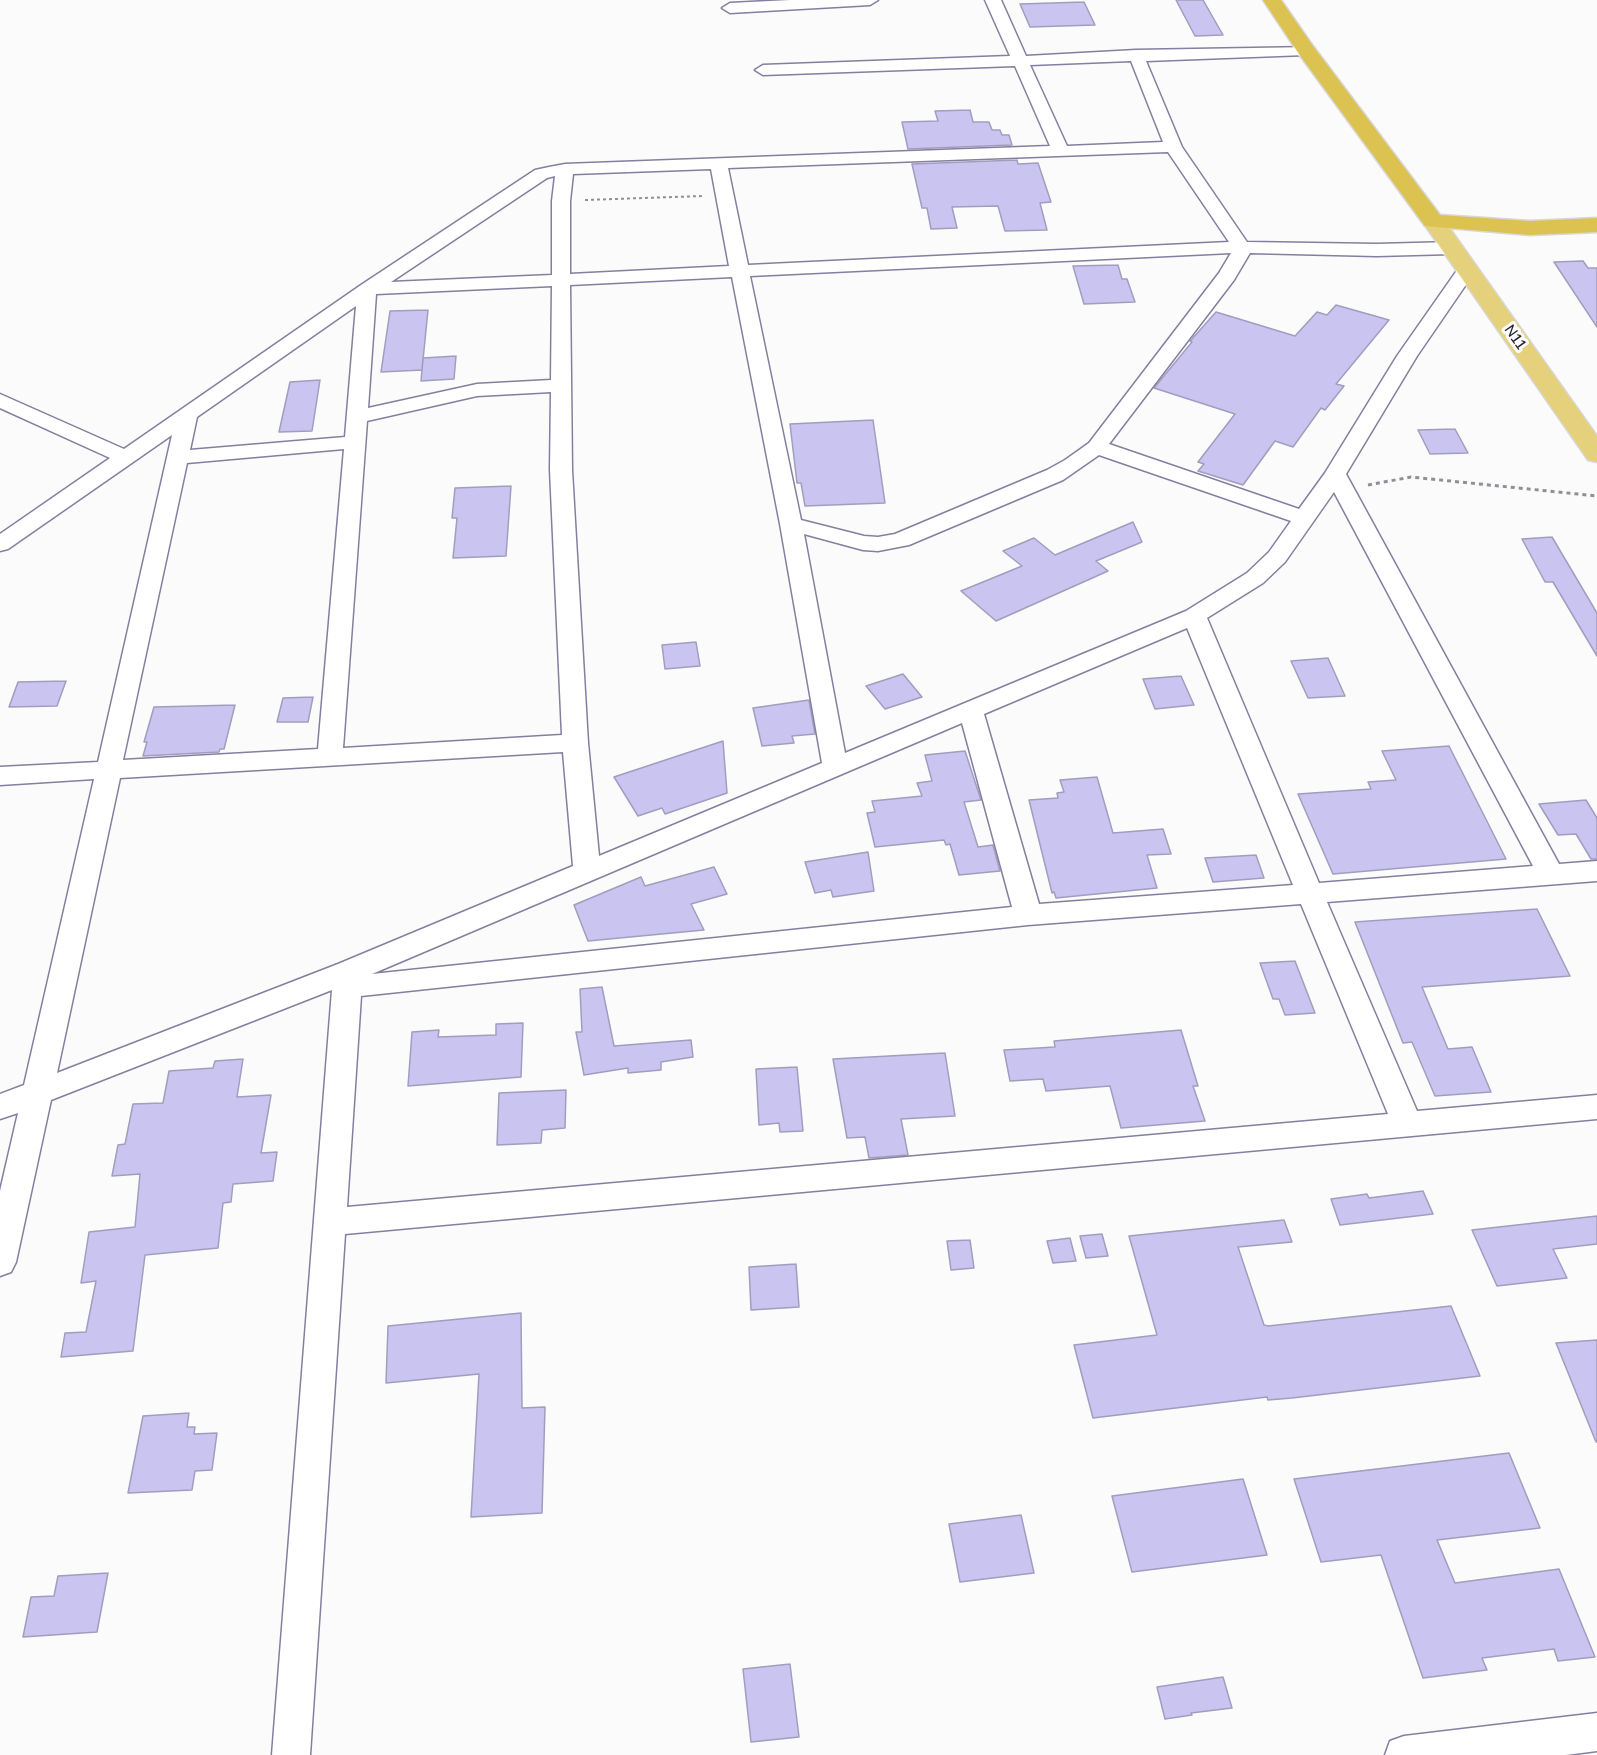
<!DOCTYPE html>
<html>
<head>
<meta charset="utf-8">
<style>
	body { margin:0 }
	canvas { display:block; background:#fbfbfb }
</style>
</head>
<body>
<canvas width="1597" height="1755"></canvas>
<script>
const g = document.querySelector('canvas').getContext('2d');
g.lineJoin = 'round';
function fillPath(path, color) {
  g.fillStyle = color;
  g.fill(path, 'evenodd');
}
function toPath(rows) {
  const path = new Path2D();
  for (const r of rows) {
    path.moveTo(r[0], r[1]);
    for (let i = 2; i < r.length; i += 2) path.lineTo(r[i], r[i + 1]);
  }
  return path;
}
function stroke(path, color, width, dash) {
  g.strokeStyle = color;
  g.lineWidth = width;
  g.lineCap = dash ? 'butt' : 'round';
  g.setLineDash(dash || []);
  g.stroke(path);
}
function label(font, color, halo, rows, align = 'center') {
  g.font = font + ' "Golos Text",sans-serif';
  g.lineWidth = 6;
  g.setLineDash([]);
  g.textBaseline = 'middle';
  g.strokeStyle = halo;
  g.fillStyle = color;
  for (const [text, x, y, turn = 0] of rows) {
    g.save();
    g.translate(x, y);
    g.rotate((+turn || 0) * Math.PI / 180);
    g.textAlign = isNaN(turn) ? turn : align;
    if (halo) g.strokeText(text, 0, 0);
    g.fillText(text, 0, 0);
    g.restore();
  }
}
const building = toPath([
	[1176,0,1203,0,1223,35,1195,36,1176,0],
	[1084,2,1095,25,1030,27,1020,4,1084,2],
	[970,110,973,122,989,122,992,130,1000,130,1002,135,1009,135,1012,145,908,149,902,122,938,121,935,111,970,110],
	[1017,160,1018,164,1038,163,1051,202,1040,203,1047,230,1005,231,998,206,952,207,957,228,931,229,927,208,922,208,912,164,1017,160],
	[1583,261,1588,268,1597,268,1597,327,1554,262,1583,261],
	[1118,265,1122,279,1127,279,1135,302,1084,304,1073,266,1118,265],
	[1336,305,1389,320,1336,384,1344,386,1325,410,1321,408,1293,447,1275,441,1243,485,1198,471,1204,464,1198,462,1235,414,1154,388,1192,342,1190,341,1192,339,1216,312,1295,336,1317,312,1327,315,1336,305],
	[428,310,422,370,381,372,390,311,428,310],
	[456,356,454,379,421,381,423,358,456,356],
	[320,380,312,431,279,432,290,382,320,380],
	[873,420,885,503,805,506,801,483,797,483,790,424,873,420],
	[1455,429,1468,453,1430,454,1418,430,1455,429],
	[511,486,506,556,453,558,457,518,452,518,455,488,511,486],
	[1133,522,1142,542,1096,561,1108,571,996,621,961,591,1022,566,1003,551,1034,538,1055,555,1133,522],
	[1552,537,1597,613,1597,656,1553,582,1545,582,1522,539,1552,537],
	[696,642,700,666,665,669,662,645,696,642],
	[1328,658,1345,696,1308,698,1291,661,1328,658],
	[903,674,922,697,885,709,866,686,903,674],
	[1181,676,1194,705,1155,709,1143,679,1181,676],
	[66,681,57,706,9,707,18,682,66,681],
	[313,697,308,722,277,722,283,698,313,697],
	[809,700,815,734,792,736,794,743,762,746,753,708,809,700],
	[235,705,224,749,220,749,219,752,143,756,147,742,144,742,154,707,235,705],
	[723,741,727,793,665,814,662,808,638,816,614,777,723,741],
	[1449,746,1506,859,1333,874,1298,794,1371,789,1368,782,1396,780,1382,751,1449,746],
	[965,751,981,800,964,802,978,847,993,845,1000,871,959,875,950,844,946,845,944,840,875,847,867,813,875,812,872,801,922,796,917,783,932,781,925,755,965,751],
	[1097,777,1113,833,1163,829,1171,854,1147,855,1157,888,1056,898,1054,892,1052,893,1029,800,1058,798,1057,793,1064,792,1060,780,1097,777],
	[1586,800,1597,818,1597,859,1591,859,1576,834,1558,835,1539,804,1586,800],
	[868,852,874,891,833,897,831,890,815,893,805,862,868,852],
	[1256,855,1264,878,1213,882,1205,858,1256,855],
	[714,867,727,894,691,904,704,930,588,941,574,905,641,877,645,886,714,867],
	[1537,909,1570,976,1422,987,1448,1049,1472,1047,1491,1092,1435,1096,1412,1042,1403,1043,1355,922,1537,909],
	[1295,961,1315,1013,1285,1015,1279,999,1273,999,1260,963,1295,961],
	[602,987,614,1046,691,1040,693,1057,661,1062,661,1070,628,1073,628,1068,584,1075,576,1032,582,1032,580,989,602,987],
	[523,1023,521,1077,408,1086,412,1032,439,1030,438,1037,496,1035,496,1024,523,1023],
	[1181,1030,1198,1086,1193,1086,1205,1121,1121,1128,1110,1086,1046,1091,1043,1079,1010,1081,1004,1050,1055,1047,1054,1041,1181,1030],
	[945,1053,955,1116,901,1119,908,1155,869,1158,865,1137,847,1138,833,1059,945,1053],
	[243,1059,237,1097,271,1095,261,1153,277,1152,273,1181,233,1184,231,1202,223,1203,218,1248,145,1255,133,1351,61,1357,65,1333,86,1332,96,1281,81,1283,89,1232,135,1227,140,1174,112,1176,118,1145,125,1144,133,1104,163,1103,169,1071,213,1068,215,1061,243,1059],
	[797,1067,803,1131,780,1132,779,1123,759,1125,756,1069,797,1067],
	[566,1090,565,1128,542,1130,541,1143,497,1145,499,1093,566,1090],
	[1423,1191,1433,1214,1340,1225,1331,1199,1367,1194,1369,1198,1423,1191],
	[1597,1216,1597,1244,1553,1249,1567,1278,1497,1286,1472,1230,1597,1216],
	[1284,1220,1292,1242,1238,1247,1264,1325,1268,1326,1451,1306,1480,1376,1292,1398,1268,1400,1267,1397,1093,1418,1074,1345,1157,1335,1129,1236,1284,1220],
	[1102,1234,1108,1256,1086,1258,1080,1236,1102,1234],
	[1070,1238,1076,1261,1053,1263,1047,1241,1070,1238],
	[970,1240,974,1268,951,1270,947,1241,970,1240],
	[796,1264,799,1307,751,1310,749,1267,796,1264],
	[521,1313,522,1408,545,1407,542,1513,471,1517,479,1374,386,1383,388,1326,521,1313],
	[1597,1340,1597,1442,1596,1442,1556,1343,1597,1340],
	[189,1413,187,1427,195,1427,194,1434,217,1433,212,1470,195,1471,192,1490,128,1493,143,1416,189,1413],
	[1509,1453,1540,1528,1437,1540,1455,1583,1559,1569,1595,1657,1558,1661,1554,1649,1482,1658,1487,1670,1423,1678,1381,1555,1321,1562,1294,1479,1509,1453],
	[1243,1479,1267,1555,1132,1572,1112,1496,1243,1479],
	[1021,1515,1034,1573,960,1582,949,1524,1021,1515],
	[108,1573,97,1632,23,1637,31,1597,54,1596,58,1576,108,1573],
	[790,1664,799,1737,751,1742,743,1669,790,1664],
	[1223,1677,1232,1708,1191,1713,1192,1715,1165,1719,1157,1687,1223,1677]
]);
fillPath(building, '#cac4f1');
stroke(building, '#a29dbe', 1.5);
const minor = toPath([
	[790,0,878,0,870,5,730,13,722,8,730,3,790,0],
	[985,0,1001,0,1026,56,1136,50,1312,47,1314,50,1306,55,1146,61,1182,147,1247,242,1377,244,1452,242,1459,244,1461,248,1459,252,1452,254,1377,256,1250,253,1234,280,1109,444,1299,509,1325,473,1397,356,1460,266,1474,266,1476,270,1417,356,1346,474,1559,864,1597,861,1597,881,1327,902,1417,1111,1597,1095,1597,1119,345,1234,310,1755,272,1755,332,990,51,1100,16,1262,11,1272,0,1276,0,1191,18,1113,0,1119,0,1094,24,1085,94,779,0,785,0,767,98,762,172,435,8,549,0,551,0,534,110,458,0,408,0,394,124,449,361,285,535,170,549,167,565,164,1050,146,1015,66,763,75,755,70,763,65,1010,56,985,0],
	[1131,61,1163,142,1067,146,1030,65,1131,61],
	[1168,152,1229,242,748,265,728,168,1168,152],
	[711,169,729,266,570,274,570,201,573,174,711,169],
	[555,176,552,201,552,275,391,282,547,178,555,176],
	[1231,253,1219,273,1089,443,1065,460,1047,470,895,534,878,537,864,536,801,520,750,276,1231,253],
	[732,277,780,524,822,763,599,856,588,743,572,470,570,285,732,277],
	[552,286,551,380,477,384,368,408,376,294,552,286],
	[356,306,345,437,190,450,197,417,356,306],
	[551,392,550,470,562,735,343,748,367,421,477,396,551,392],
	[344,449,318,749,123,760,187,463,344,449],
	[1099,455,1291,521,1269,552,1247,573,1186,611,845,753,804,534,863,550,878,551,909,545,1063,480,1099,455],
	[1334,492,1533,866,1319,883,1207,618,1263,583,1285,562,1334,492],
	[1187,628,1293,885,1039,904,984,714,1187,628],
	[962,723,1012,907,372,974,962,723],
	[563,752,573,866,338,964,57,1073,120,778,563,752],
	[1301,904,1388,1114,347,1207,361,996,1028,925,1301,904],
	[1597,1713,1597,1751,1566,1755,1385,1755,1390,1741,1404,1736,1597,1713]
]);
const primary = toPath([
	[1433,214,1441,216,1597,436,1597,462,1588,460,1422,221,1425,216,1433,214]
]);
const trunk = toPath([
	[1263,0,1281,0,1313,46,1440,215,1530,221,1597,218,1597,232,1530,235,1425,226,1299,54,1263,0]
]);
stroke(minor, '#847f9f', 3);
stroke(primary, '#d8d8da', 3);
stroke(trunk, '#d8d8da', 3);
stroke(toPath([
	[585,200,703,196]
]), '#908f95', 2, [3, 3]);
stroke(toPath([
	[1368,485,1411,477,1597,496]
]), '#908f95', 3, [4, 4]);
fillPath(minor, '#fff');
fillPath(primary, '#e5d17c');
fillPath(trunk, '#dcc250');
label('15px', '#262431', '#fbfbfb', [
	["N11",1515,337,55]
]);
</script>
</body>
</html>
